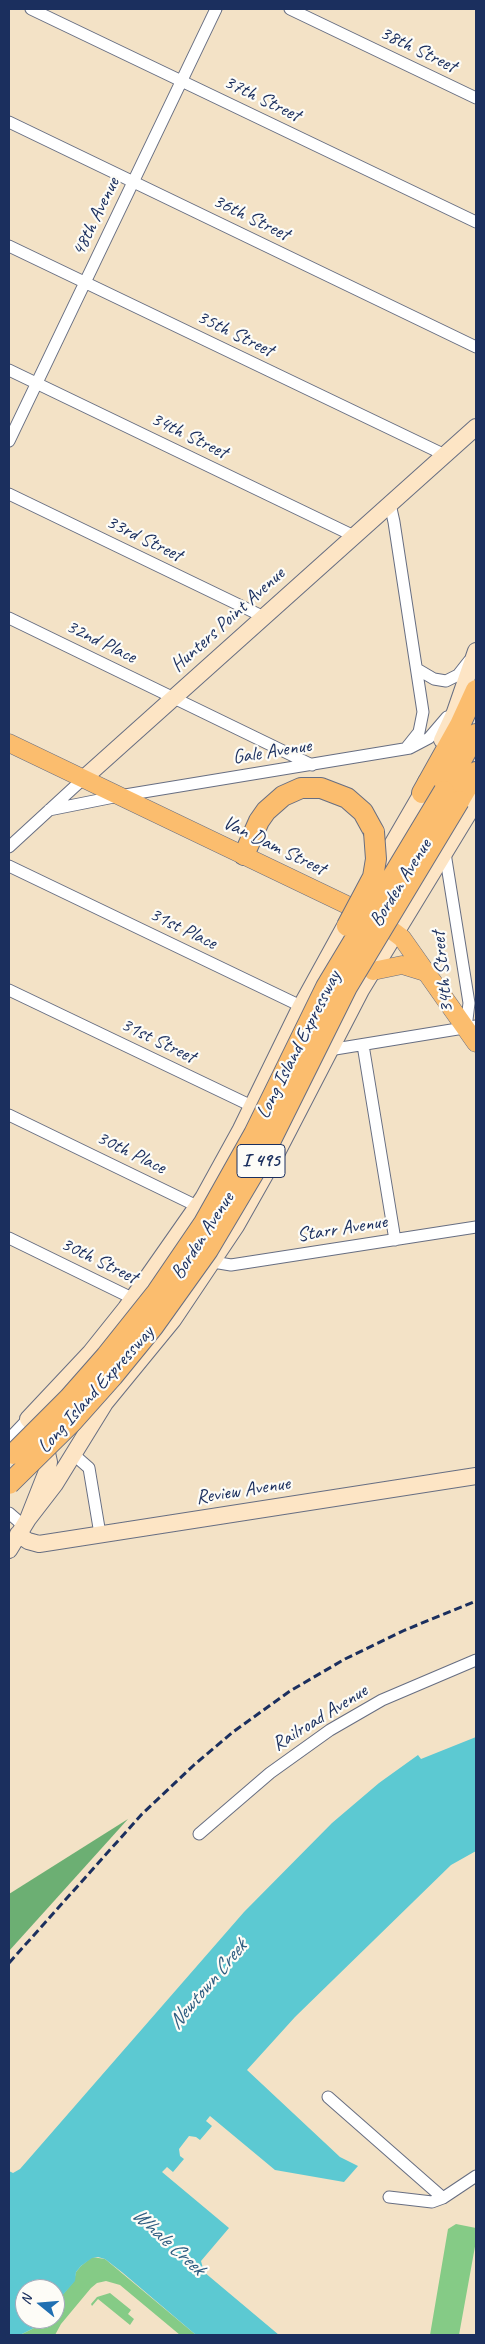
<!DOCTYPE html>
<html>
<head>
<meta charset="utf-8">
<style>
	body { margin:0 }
	#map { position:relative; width:485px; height:2344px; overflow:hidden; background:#f3e2c6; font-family:Caveat,sans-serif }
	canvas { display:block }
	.frame { position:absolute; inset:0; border:10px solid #1b2f5e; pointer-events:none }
	.north { position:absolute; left:15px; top:2279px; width:50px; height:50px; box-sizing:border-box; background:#fdfcf7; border:1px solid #a3aaba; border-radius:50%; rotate:287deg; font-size:14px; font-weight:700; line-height:20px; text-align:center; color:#1b2f5e }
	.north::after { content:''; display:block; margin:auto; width:18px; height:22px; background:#1f6fb2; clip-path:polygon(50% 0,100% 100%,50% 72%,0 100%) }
</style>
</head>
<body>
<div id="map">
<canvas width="485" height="2344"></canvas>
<div class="frame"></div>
<div class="north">N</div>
</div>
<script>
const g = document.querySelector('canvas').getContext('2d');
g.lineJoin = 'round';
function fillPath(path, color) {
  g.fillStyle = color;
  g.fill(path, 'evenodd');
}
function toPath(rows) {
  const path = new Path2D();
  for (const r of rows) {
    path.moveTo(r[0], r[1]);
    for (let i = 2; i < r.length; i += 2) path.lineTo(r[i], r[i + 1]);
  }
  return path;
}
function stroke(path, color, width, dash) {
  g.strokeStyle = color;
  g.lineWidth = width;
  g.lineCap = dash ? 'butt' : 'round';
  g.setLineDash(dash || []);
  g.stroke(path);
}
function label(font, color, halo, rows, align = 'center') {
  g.font = font + ' Caveat,sans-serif';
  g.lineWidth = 4.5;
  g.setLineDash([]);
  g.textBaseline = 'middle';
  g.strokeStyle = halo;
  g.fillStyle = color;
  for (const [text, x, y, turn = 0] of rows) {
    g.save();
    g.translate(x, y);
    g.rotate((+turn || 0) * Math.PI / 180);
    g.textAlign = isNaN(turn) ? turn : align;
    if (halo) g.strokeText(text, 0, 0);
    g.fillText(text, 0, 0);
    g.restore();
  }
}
fillPath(toPath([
	[456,2224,476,2228,476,2241,459,2335,430,2335,448,2229],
	[92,2257,105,2259,196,2335,180,2335,120,2285,106,2281,97,2283,91,2288,61,2324,55,2335,22,2334,34,2328,42,2319,55,2319,55,2304,74,2281,76,2272,81,2266],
	[110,2293,131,2310,128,2314,134,2319,130,2325,98,2299,92,2306,91,2304,97,2297]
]), '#85cb86');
fillPath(toPath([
	[128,1819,9,1951,9,1894]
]), '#6caf73');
fillPath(toPath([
	[476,1737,476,1851,451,1865,295,2017,247,2070,340,2157,358,2166,344,2182,275,2170,210,2116,206,2121,212,2126,200,2140,196,2137,189,2136,179,2149,180,2156,184,2159,173,2172,167,2167,162,2172,229,2228,201,2261,204,2272,279,2335,196,2335,123,2273,105,2259,98,2257,92,2258,81,2266,76,2272,75,2281,55,2304,55,2289,25,2289,25,2319,42,2319,34,2328,20,2335,9,2335,9,2171,13,2173,20,2169,244,1912,332,1823,379,1783,418,1755,421,1759]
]), '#5cc9d2');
const street = toPath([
	[31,9,476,222],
	[290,9,476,98],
	[9,122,476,347],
	[9,246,445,455],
	[9,370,354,536],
	[9,441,216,9],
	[9,494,264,617],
	[390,504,394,522,423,712,419,732,407,747],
	[9,618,312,765],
	[417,669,434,679,446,681,458,675,469,661],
	[49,810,119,796,410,748,429,738,447,717],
	[9,847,83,779],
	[445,853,469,1003,466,1028],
	[9,866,307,1009],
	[9,990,258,1109],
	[363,1045,395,1240],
	[329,1050,476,1026],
	[9,1115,203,1209],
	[9,1238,138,1301],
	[213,1262,231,1265,476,1227],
	[9,1439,28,1419],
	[73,1454,89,1468,100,1534],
	[9,1513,24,1526],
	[199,1834,270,1773,330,1730,382,1700,476,1660],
	[328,2097,443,2198],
	[389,2197,432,2202,443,2198,476,2176]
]);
const secondary = toPath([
	[442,740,455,712,476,651],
	[83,779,476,427],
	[375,874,422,793,426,782],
	[28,1519,47,1471,49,1462,43,1435,28,1419,90,1353,126,1308,203,1198,241,1129,301,1006,351,915],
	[18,1534,28,1541,39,1544,476,1476],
	[9,1550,28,1519,55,1484,105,1403,173,1320,236,1226,271,1164,361,990,476,801]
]);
const primary = toPath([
	[9,743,345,904,390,929,402,938,476,1043],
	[373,971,402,965,428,973]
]);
const highway = toPath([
	[444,791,476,734],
	[422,793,460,725,476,690],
	[459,801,476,772],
	[244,855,259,821,266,811,283,796,301,788,321,788,347,798,363,812,374,832]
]);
stroke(street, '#676e82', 13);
stroke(secondary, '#676e82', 18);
stroke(primary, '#676e82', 19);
stroke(highway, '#676e82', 22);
stroke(street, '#fff', 11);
stroke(secondary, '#fde5c5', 16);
stroke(primary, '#fbbd6e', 18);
stroke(highway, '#fbbd6e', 20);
stroke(toPath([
	[9,1963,142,1814,194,1765,233,1732,290,1691,345,1659,405,1630,476,1601]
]), '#1b2f5e', 3, [8, 4]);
const highwayBridge = toPath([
	[347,926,373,877,376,859,374,832],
	[13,1454,69,1398,106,1356,157,1292,204,1223,254,1134,326,987,444,791],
	[9,1484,72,1422,113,1376,153,1327,208,1250,259,1164,347,987,459,801]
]);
stroke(highwayBridge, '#676e82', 22, []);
stroke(highwayBridge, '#fbbd6e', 20);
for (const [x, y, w] of [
	[261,1161,48]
]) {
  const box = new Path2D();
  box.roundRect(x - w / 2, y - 16.5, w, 33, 4);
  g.fillStyle = '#fdfcf7';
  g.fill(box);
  stroke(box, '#1b2f5e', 1);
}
label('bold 19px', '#1b2f5e', null, [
	["I 495",261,1161]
]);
label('20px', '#1b2f5e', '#fdfcf7', [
	["38th Street",418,50,26],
	["37th Street",262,99,26],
	["48th Avenue",96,217,-64],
	["36th Street",251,218,26],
	["35th Street",235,334,26],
	["34th Street",189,436,26],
	["33rd Street",144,539,26],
	["Hunters Point Avenue",228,620,-42],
	["32nd Place",101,642,26],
	["Gale Avenue",272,752,-9],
	["Van Dam Street",274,846,26],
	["Borden Avenue",401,883,-58],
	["31st Place",183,929,26],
	["34th Street",443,972,-96],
	["31st Street",158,1041,26],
	["Long Island Expressway",299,1045,-63],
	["30th Place",131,1153,26],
	["Starr Avenue",342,1229,-9],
	["Borden Avenue",203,1236,-57],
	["30th Street",99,1261,26],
	["Long Island Expressway",96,1390,-48],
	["Review Avenue",243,1491,-9],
	["Railroad Avenue",320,1718,-32]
]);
label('italic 21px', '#2e5d81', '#fdfcf7', [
	["Newtown Creek",208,1985,-50],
	["Whale Creek",168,2242,42]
]);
</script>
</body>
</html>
